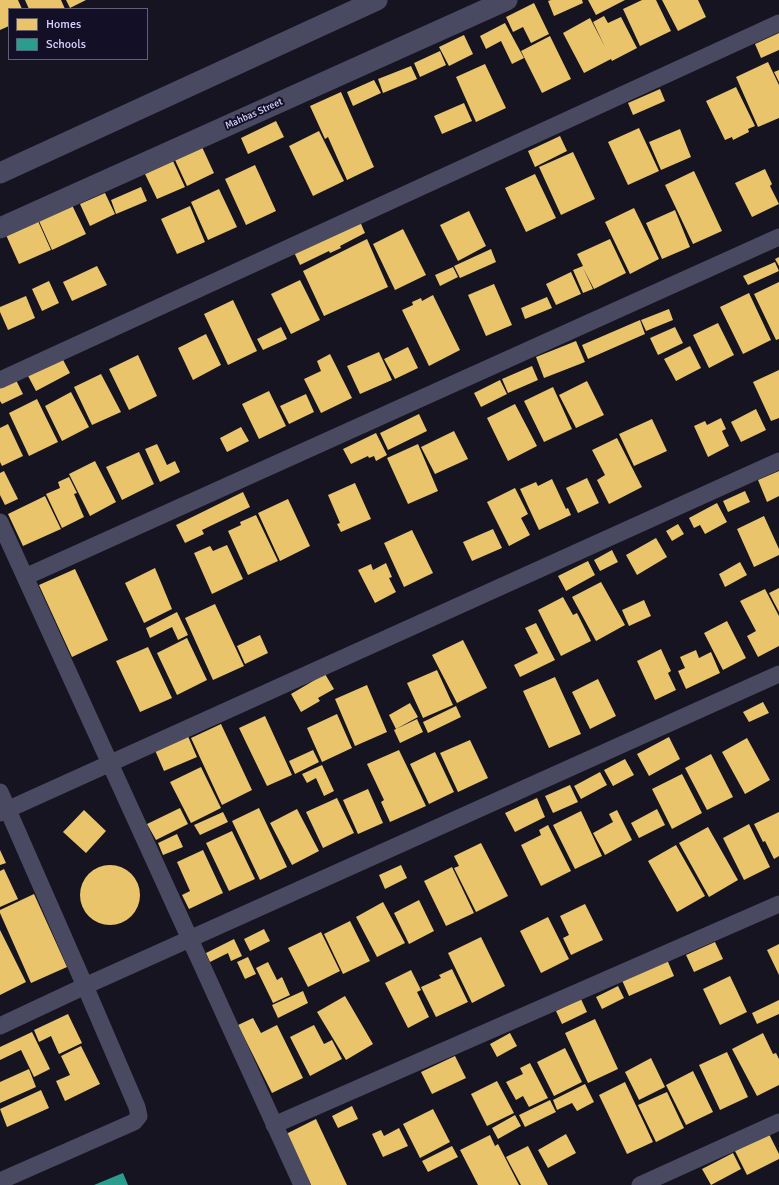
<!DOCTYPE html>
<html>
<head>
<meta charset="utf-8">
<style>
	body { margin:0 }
	#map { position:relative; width:779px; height:1185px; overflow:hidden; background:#161421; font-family:Signika,sans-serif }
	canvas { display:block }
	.legend { position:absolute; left:8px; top:8px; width:140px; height:52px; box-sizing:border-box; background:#130f26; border:1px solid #625e7d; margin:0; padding:5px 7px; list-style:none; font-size:12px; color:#d9d4ff }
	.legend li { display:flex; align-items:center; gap:8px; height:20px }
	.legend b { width:20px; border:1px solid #625e7d }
</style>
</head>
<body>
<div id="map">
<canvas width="779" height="1185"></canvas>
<ul class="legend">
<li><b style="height:11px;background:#e9c46a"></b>Homes</li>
<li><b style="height:11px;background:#2a9d8f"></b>Schools</li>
</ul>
</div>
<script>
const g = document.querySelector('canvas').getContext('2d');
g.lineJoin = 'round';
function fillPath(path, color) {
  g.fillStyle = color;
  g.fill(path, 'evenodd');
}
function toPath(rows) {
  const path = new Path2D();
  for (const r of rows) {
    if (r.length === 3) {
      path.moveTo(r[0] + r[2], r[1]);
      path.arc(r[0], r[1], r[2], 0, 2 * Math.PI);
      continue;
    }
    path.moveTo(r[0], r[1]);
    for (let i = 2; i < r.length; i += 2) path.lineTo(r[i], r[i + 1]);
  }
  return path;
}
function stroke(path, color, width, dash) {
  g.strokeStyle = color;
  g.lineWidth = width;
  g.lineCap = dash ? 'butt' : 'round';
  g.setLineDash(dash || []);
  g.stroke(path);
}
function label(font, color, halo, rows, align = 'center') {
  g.font = font + ' Signika,sans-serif';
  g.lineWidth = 4;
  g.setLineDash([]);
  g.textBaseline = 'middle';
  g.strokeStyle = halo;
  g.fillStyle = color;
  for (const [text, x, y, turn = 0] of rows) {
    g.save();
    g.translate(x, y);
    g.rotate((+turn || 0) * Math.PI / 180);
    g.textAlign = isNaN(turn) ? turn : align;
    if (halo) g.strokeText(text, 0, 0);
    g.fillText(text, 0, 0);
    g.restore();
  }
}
fillPath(toPath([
	[0,0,18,0,22,9,9,9,9,26,0,30],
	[25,0,61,0,65,9,29,9],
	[66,0,86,0,70,8],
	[551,0,582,0,583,3,554,16,548,1],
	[588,0,625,0,596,15],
	[642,0,656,0,671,31,640,46,623,9],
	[662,0,698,0,706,17,678,31],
	[534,3,549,34,531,43,523,27,513,32,506,17],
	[604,16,608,23,621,17,637,48,612,61,611,59,584,73,563,33,590,18,605,47,593,22],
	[505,23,524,58,512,64,501,41,486,49,480,36],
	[779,33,779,50,761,58,755,44],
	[464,35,473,54,449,66,439,47],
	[550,36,571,79,542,93,521,51],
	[440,51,446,65,420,77,414,63],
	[768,62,779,85,779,118,758,127,736,77],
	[485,64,506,108,476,122,456,77],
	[411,66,417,79,383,93,378,79],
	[779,70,779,82,774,72],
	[374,80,381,93,353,106,347,92],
	[736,87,755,126,748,129,749,132,733,140,732,137,725,140,706,101],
	[660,89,665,101,633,115,628,103],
	[341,92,374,167,347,180,328,137,325,139,310,106],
	[464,103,472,121,442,134,434,116],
	[276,121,284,137,248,154,241,138],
	[639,128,659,171,628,185,608,142],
	[680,129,691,157,661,170,649,142],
	[319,131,344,181,313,196,289,146],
	[560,136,567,151,535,167,528,151],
	[202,147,214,173,187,186,175,160],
	[573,152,595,199,561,215,539,167],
	[173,161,185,187,157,199,145,174],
	[255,165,276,211,246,225,225,179],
	[765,169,772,184,770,186,779,204,752,217,735,183],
	[694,171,722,231,693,244,665,185],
	[535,174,556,218,526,232,505,188],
	[141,187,147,201,116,214,111,200],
	[219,189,237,227,208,240,191,202],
	[105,193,115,214,90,226,80,204],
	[72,205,86,234,52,250,39,221],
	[190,206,205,242,177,254,161,219],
	[634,208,659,259,630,274,605,222],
	[675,210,690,247,662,259,646,223],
	[469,211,486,246,458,261,440,225],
	[358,217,365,233,340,246,341,248,330,253,329,251,300,265,292,248],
	[38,221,51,250,19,264,6,235],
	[403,229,426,275,395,290,373,244],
	[367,239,388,287,324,316,303,271],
	[610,239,626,273,594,289,583,268,593,289,583,293,573,270,583,266,577,254],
	[491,249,496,262,460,278,454,266],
	[779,257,779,266,775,259],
	[775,262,779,271,748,285,743,276],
	[97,266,107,285,72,301,63,282],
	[453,267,458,277,440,286,435,275],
	[571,272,581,294,556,305,546,284],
	[300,280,320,320,291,334,271,294],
	[49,281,59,303,42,311,32,289],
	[779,282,779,339,776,340,754,294],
	[494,284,512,325,486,336,468,295],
	[749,293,771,340,743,354,720,307],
	[433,295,460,350,429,366,402,310,413,305,412,302,421,298,422,301],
	[26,296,35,318,8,330,0,312,0,307],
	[547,297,552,308,525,319,521,308],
	[233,300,257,351,228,365,204,314],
	[669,309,673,320,646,331,641,320],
	[640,320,645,334,588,359,582,345],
	[718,323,734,355,709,368,693,335],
	[281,327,287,339,263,350,257,339],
	[675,327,683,343,658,355,650,338],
	[206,334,221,365,193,380,178,348],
	[576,341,585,362,544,378,536,357],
	[690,346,701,368,676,381,664,359],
	[408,347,418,368,395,379,384,359],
	[379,352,392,380,360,394,347,366],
	[330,354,352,398,321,413,304,379,321,371,317,361],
	[138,355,157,396,129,410,109,369],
	[61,356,70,373,36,391,27,374],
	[532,366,538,380,508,393,502,379],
	[779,370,779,418,771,421,753,382],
	[101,374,121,412,92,425,74,387],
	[16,380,23,394,2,404,0,401,0,388],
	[500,380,507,394,481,407,474,393],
	[587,381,604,415,576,428,559,395],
	[553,387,572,429,544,442,524,401],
	[269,391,286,426,259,439,242,404],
	[71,392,89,427,62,441,45,406],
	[306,394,314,412,289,424,280,406],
	[37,399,58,442,29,456,9,413],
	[515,404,537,446,508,461,487,418],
	[756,409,766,430,741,442,731,422],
	[419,414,427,431,388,450,380,433],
	[721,418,726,429,722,431,729,446,708,457,694,426,705,421,707,425],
	[652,419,667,451,634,466,619,434],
	[8,424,23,456,2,466,0,462,0,428],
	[241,427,249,441,227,452,220,438],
	[454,431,468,459,435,474,421,447],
	[376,433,387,455,376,461,374,456,369,458,368,456,351,464,343,449],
	[617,438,642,487,609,504,597,480,605,475,592,450],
	[157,444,167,465,175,461,180,472,160,482,145,449],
	[418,444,438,491,408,504,387,458],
	[139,452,154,484,122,500,106,467],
	[95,461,116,502,90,516,69,474],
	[4,471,18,499,5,505,0,495,0,473],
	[779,471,779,496,767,502,758,480],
	[69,477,77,493,74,494,84,517,62,528,46,494,60,488,58,482],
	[587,478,599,503,578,513,566,488],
	[552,479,566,509,568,508,571,515,539,530,520,489,536,482,538,486],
	[355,483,371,519,341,532,337,524,340,523,328,495],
	[515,488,528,514,521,518,530,535,509,546,487,502],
	[745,491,750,502,728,512,723,501],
	[243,492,250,507,202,530,204,534,185,543,176,525],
	[45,496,61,529,23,546,8,514],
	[288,499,310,546,280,561,258,513],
	[717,503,727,522,705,534,700,525,694,528,689,518],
	[256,515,278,561,248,575,228,531,241,525,240,522],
	[764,516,779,549,779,555,754,567,737,529],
	[678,524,684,534,672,541,666,531],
	[493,529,502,548,472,561,463,542],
	[412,530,433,573,404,587,384,543],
	[656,538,667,557,637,575,626,555],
	[227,545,243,579,212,594,194,553,210,546,213,551],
	[612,550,618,562,600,571,594,560],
	[588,561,595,575,566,591,558,576],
	[740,562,747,575,725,587,719,574],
	[386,563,392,577,389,578,396,592,375,603,358,570,371,564,373,570],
	[155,568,172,609,144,623,125,583],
	[75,569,108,640,72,657,39,585],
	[601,582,625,625,596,641,572,597],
	[779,588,779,612,769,593],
	[765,589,779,616,779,646,758,657,747,636,756,631,740,601],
	[563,597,573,615,577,613,591,641,561,656,538,610],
	[644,600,651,616,629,626,622,610],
	[215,604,244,666,213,680,185,618],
	[177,612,188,635,178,640,172,627,150,638,146,628],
	[727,621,746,658,723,670,704,633],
	[536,623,555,660,520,677,514,665,538,653,525,628],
	[260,635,268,653,245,664,237,646],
	[187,638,207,680,177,695,157,653],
	[463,640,487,688,457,703,432,655],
	[148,647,172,698,140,712,116,661],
	[661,649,671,671,668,673,676,690,655,700,637,661],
	[696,650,699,658,711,652,720,673,686,689,678,671,685,668,680,657],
	[437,670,453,705,423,718,407,683],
	[325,674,334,689,318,698,320,701,301,712,291,694],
	[555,677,581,734,549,748,523,691],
	[598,679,616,716,590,729,572,692],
	[367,685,387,732,355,746,335,699],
	[763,702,769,713,749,722,743,712],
	[410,703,418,717,396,729,389,715],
	[456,706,461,717,428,733,423,722],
	[337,714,352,748,322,762,307,728],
	[265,716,292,775,267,786,239,728],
	[417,719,423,732,400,743,394,730],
	[221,724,252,790,222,805,191,738],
	[187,734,197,757,164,771,154,748],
	[669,737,680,759,649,776,637,754],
	[747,738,770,780,745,794,722,752],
	[470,740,488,778,458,792,440,753],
	[313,750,319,762,295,774,289,761],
	[399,750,426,806,390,822,381,802,384,800,367,764],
	[435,752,454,792,429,804,410,764],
	[711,754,733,797,707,810,685,768],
	[625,759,634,775,613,786,604,770],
	[322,765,334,791,324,796,316,778,307,783,302,774],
	[201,767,221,808,191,823,170,782],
	[600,772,607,785,581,799,574,786],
	[682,774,702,813,672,829,652,789],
	[570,785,578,802,553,813,545,796],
	[368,789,383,823,358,834,343,800],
	[337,798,354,833,323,848,306,812],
	[537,798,545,817,515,832,505,813],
	[180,808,188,824,156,840,147,824],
	[259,808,287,867,260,880,232,821],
	[297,809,319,851,292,865,270,823],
	[657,809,665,825,639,838,631,823],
	[84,810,106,831,86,853,63,832],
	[617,810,632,840,605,855,593,833,613,822,609,814],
	[581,811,602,856,575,869,553,825],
	[223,812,228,822,200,835,194,825],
	[779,812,779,856,774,859,765,841,763,842,754,824],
	[749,824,770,867,744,880,723,838],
	[548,825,571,871,541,886,521,845,541,835,539,830],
	[708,827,738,880,709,897,679,843],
	[232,831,255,879,229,891,206,843],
	[177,834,183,847,163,855,158,843],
	[481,843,508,896,476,912,454,868,459,866,454,856],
	[676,845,705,896,677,912,648,861],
	[0,850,6,863,0,865],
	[203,850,223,893,189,909,182,895,190,891,177,862],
	[110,895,30],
	[401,865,407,878,385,889,379,875],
	[452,867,474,913,446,926,424,881],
	[4,869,18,899,0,907,0,871],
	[34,894,67,967,31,983,0,913,0,910],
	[419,900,434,931,409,944,394,913],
	[383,902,405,943,377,957,356,917],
	[585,904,603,940,571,955,563,938,569,935,560,916],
	[548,917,569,959,541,973,520,931],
	[350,921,370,961,343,974,324,934],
	[264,929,270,941,250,951,244,939],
	[0,930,26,982,0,995],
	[321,932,340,971,308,987,288,948],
	[481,937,505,986,472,1003,448,953],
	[234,939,242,956,231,961,228,953,210,962,206,953],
	[715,942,723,959,694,972,686,955],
	[779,944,779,975,767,950],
	[248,957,256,974,245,979,237,962],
	[666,957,674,976,629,996,621,978],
	[268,962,277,980,282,977,290,995,273,1003,256,968],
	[452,969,468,1002,436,1017,421,987,441,978,439,975],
	[411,970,421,990,417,992,429,1017,408,1028,385,983],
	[730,976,747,1012,720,1025,703,989],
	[618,986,624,998,602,1009,596,997],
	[303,991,308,1003,278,1018,272,1005],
	[345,996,373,1044,346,1060,317,1012],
	[581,999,587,1012,562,1024,556,1011],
	[779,1000,779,1014,757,1024,752,1013],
	[68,1014,82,1043,59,1054,51,1036,39,1042,34,1030],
	[253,1018,261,1033,277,1025,303,1078,272,1093,238,1025],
	[595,1019,618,1069,588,1083,565,1033],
	[314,1025,324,1044,332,1040,342,1059,310,1076,290,1037],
	[32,1032,50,1069,34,1077,21,1050,0,1060,0,1047],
	[510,1033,517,1046,497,1057,490,1044],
	[763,1033,773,1054,776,1053,779,1059,779,1085,757,1096,732,1049],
	[81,1046,100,1084,65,1101,56,1081,70,1075,61,1056],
	[565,1048,582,1082,554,1096,537,1062],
	[727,1052,748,1097,720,1110,699,1065],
	[455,1056,466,1078,432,1094,421,1072],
	[651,1058,665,1087,639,1100,625,1072],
	[530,1063,548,1098,529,1107,523,1096,516,1100,506,1082,523,1074,520,1068],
	[29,1069,36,1087,0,1103,0,1082],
	[693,1071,713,1112,686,1125,666,1085],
	[497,1081,514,1113,487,1126,471,1094],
	[625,1082,653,1142,627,1154,599,1095],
	[585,1084,594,1102,577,1111,572,1103,557,1110,553,1100],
	[41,1090,49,1108,7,1127,0,1109],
	[667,1092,684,1128,656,1142,638,1105],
	[550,1100,556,1112,525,1127,519,1115],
	[352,1106,358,1119,338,1128,332,1116],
	[433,1109,450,1142,420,1158,403,1124],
	[515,1115,521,1126,498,1139,492,1128],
	[316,1119,347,1185,311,1185,286,1134],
	[399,1128,408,1146,383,1157,372,1134,381,1130,384,1136],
	[566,1134,576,1153,548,1168,538,1150],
	[769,1134,779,1154,779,1159,747,1175,735,1151],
	[490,1135,495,1146,498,1144,519,1185,478,1185,460,1150],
	[452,1146,458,1157,428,1172,422,1161],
	[528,1146,548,1185,521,1185,506,1157],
	[733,1153,741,1169,711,1185,702,1169]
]), '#e9c46a');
fillPath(toPath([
	[123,1173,128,1185,94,1185]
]), '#2a9d8f');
stroke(toPath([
	[0,380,779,23],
	[0,522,302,1185],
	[25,577,779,237],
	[0,792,85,986,137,1107,139,1116,134,1122,0,1181],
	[0,813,779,461],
	[0,1026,85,986,779,674],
	[274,1125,779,904],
	[640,1185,779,1122]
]), '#4a4962', 17);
stroke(toPath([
	[0,173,377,0],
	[0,228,507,0]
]), '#4a4962', 21);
label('10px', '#d9d4ff', '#130f26', [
	["Mahbas Street",254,114,-24]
]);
</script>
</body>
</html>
